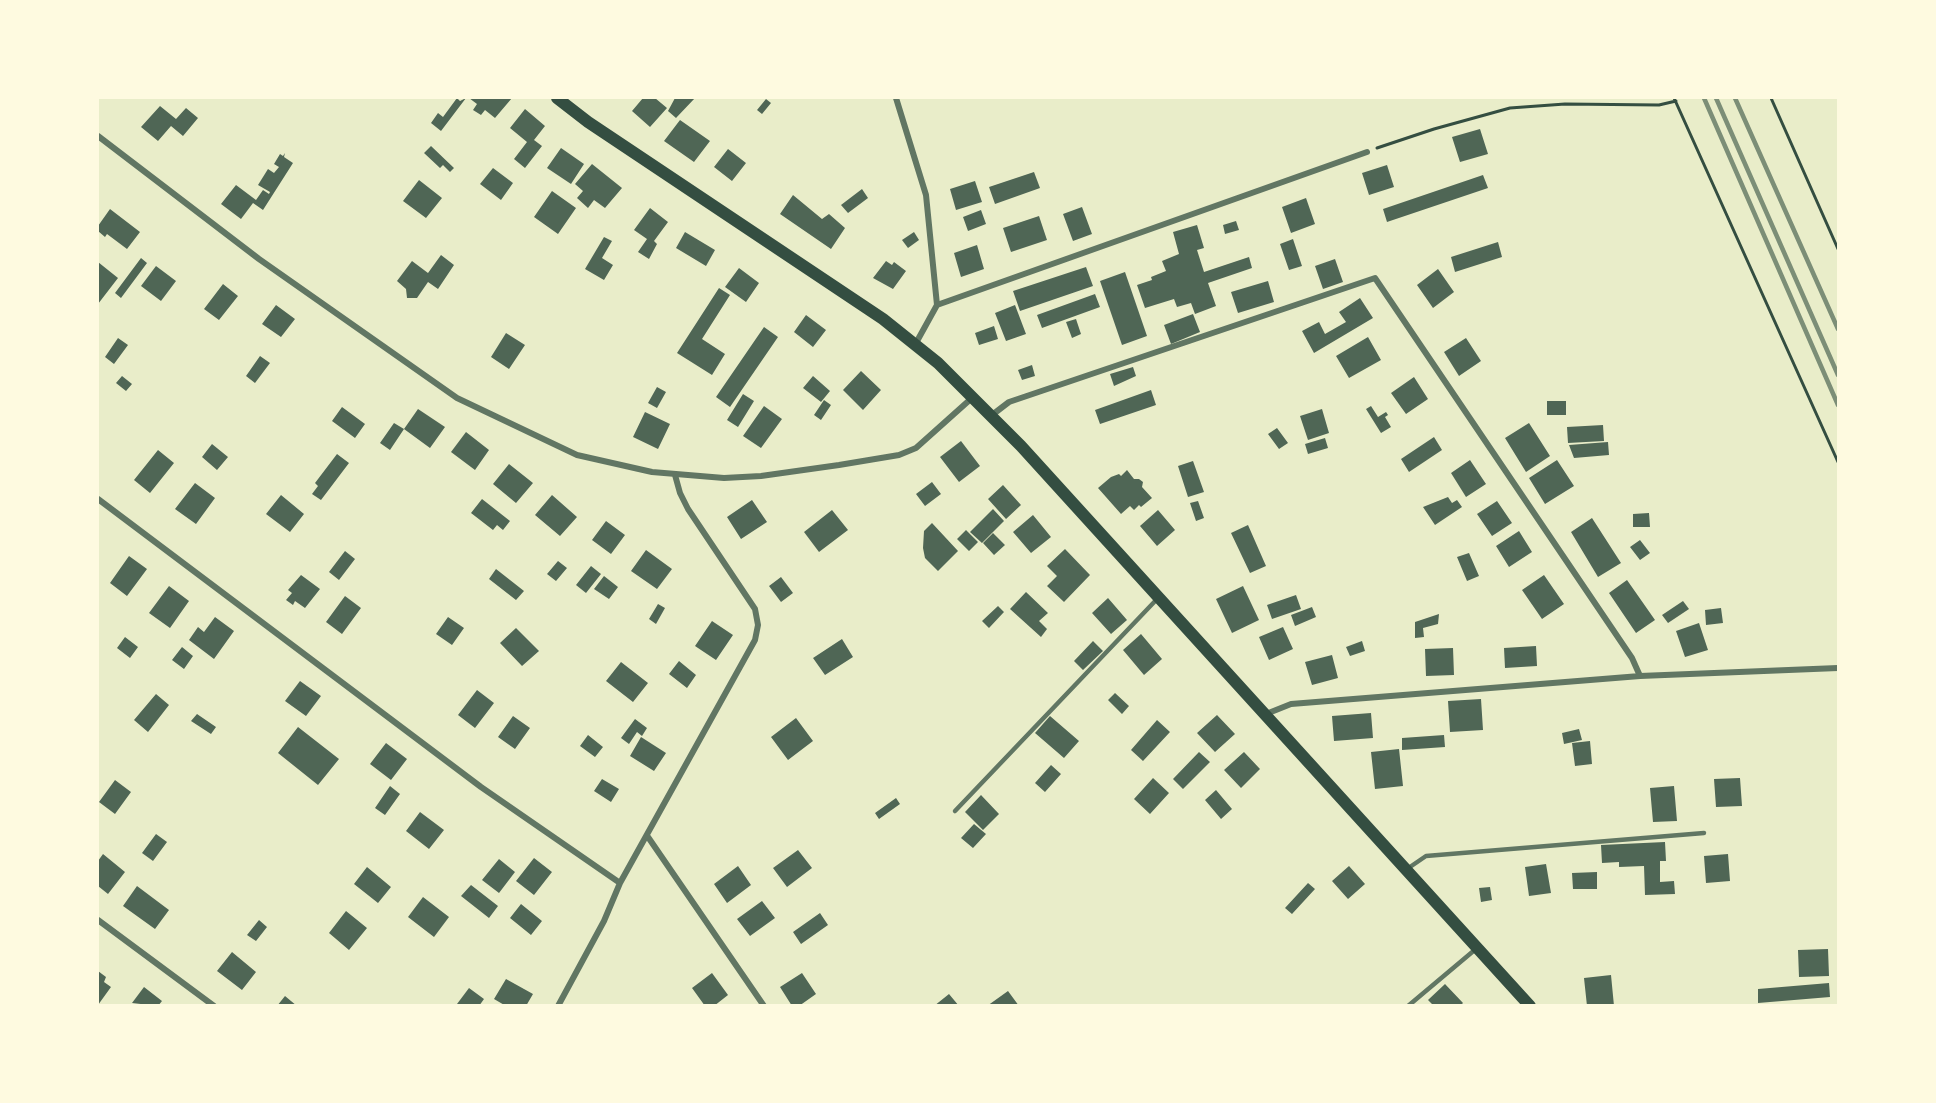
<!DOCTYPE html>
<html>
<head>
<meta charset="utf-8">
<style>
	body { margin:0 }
	#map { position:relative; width:1936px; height:1103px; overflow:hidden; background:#e9edc9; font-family:Ubuntu,sans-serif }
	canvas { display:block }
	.frame { position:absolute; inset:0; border:99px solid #fefae0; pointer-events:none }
</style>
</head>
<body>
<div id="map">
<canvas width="1936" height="1103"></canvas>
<div class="frame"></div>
</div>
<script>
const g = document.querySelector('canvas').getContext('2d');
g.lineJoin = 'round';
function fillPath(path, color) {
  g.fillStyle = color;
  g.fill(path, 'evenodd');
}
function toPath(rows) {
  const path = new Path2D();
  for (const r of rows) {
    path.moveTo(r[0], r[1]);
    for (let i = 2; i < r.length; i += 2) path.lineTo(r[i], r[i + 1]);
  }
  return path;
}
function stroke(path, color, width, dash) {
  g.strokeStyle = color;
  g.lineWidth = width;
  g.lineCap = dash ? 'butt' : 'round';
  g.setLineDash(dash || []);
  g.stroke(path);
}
fillPath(toPath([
	[457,98,460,101,466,98,441,131,431,123,438,113,443,117],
	[469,98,512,98,495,118,485,110,481,115,473,110,477,104],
	[643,98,655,98,667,108,650,127,632,111],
	[675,98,695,98,676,118,668,111],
	[766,99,771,103,762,114,757,110],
	[160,106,176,119,186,108,198,118,183,136,171,126,158,141,141,127],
	[525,109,545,126,534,140,542,146,525,168,514,159,527,142,510,128],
	[680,120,710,141,694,162,664,141],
	[1480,129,1488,154,1460,162,1452,137],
	[431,146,454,168,450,172,443,165,440,168,424,153],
	[561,148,584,164,571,184,547,168],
	[728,149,746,163,732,181,714,167],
	[285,153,284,157,293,163,263,210,253,203,241,219,221,204,236,185,256,200,263,190,269,194,270,192,258,185,268,169,274,173,279,167,274,164,280,154,283,156],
	[592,164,622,188,605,208,594,200,588,208,577,198,583,191,575,184],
	[1387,165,1394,187,1369,195,1362,173],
	[493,168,513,183,501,200,480,184],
	[1034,172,1040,188,995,204,989,187],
	[1483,175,1488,188,1387,222,1383,209],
	[419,180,442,198,426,218,403,201],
	[975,181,982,202,956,210,950,189],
	[862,189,868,198,848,213,841,205],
	[552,191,576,208,558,234,534,217],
	[793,195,822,219,829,214,845,228,831,249,780,214],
	[1306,198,1315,224,1291,233,1282,207],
	[1082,207,1092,234,1073,241,1063,214],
	[650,208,668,222,654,241,657,244,649,259,638,252,647,239,634,230],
	[110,209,140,232,127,249,107,234,105,237,98,231,98,226],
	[981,210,986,224,968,231,963,217],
	[1039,216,1047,240,1011,252,1003,228],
	[1236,221,1239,230,1225,234,1223,225],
	[1197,225,1204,248,1197,250,1204,272,1249,257,1252,268,1208,283,1216,306,1195,314,1191,303,1177,307,1174,299,1145,308,1137,285,1152,280,1151,277,1166,271,1162,261,1179,254,1173,232],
	[685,232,715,250,706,266,676,248],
	[914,232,919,240,908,248,902,240],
	[604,237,612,241,602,258,613,265,604,280,585,269],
	[1293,239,1302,266,1289,270,1280,244],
	[1498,242,1502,257,1455,272,1451,257],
	[977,245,984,269,961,277,954,253],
	[441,255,454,265,438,289,428,282,417,298,407,298,406,289,397,281,412,261,428,273],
	[141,258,147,263,121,298,115,293],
	[1335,259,1343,282,1323,289,1315,266],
	[886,261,892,265,894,262,906,271,893,289,873,278],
	[98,262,118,278,98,304],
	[156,266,176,281,161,301,141,286],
	[1086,267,1093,286,1020,311,1013,291],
	[739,268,759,283,746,302,725,287],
	[1438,269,1454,292,1433,308,1417,285],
	[1125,272,1147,336,1122,345,1100,281],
	[1268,281,1274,302,1238,313,1231,292],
	[223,284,238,296,219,320,204,309],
	[719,288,730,295,702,339,725,354,712,375,677,353],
	[1095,294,1100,307,1042,328,1037,315],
	[1360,298,1373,318,1314,353,1302,331,1319,322,1325,334,1346,322,1339,312],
	[276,305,295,319,281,337,262,324],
	[1015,305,1026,334,1006,341,995,313],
	[1193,314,1200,332,1171,344,1164,325],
	[806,315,826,330,813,347,794,332],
	[1076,319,1081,334,1072,338,1066,322],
	[994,326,998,339,979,345,975,333],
	[764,327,778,337,730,407,716,397],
	[506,333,525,345,509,369,491,357],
	[1368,337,1381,360,1349,378,1336,356],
	[118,338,128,345,114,364,105,357],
	[1466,338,1481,361,1459,376,1444,352],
	[260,356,270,363,255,383,246,376],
	[1032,365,1035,376,1022,380,1018,370],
	[1133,367,1136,376,1114,386,1110,374],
	[861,371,881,390,863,410,843,390],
	[122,376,132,384,126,391,116,383],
	[813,376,830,391,821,402,803,388],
	[1414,377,1428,399,1406,414,1391,393],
	[657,387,666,392,657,408,648,403],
	[1151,390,1156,405,1100,424,1095,410],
	[743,394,754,401,738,427,727,420],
	[824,400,831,405,821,420,814,415],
	[1547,401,1566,401,1566,415,1547,415],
	[764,406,782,419,761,448,743,436],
	[1371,406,1378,417,1386,412,1388,415,1385,417,1391,427,1381,433,1366,409],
	[342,407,365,424,355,438,332,421],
	[418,409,445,427,430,448,404,429],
	[1322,409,1329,433,1308,440,1300,416],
	[645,412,670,424,658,449,633,437],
	[394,423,404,429,390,450,380,443],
	[1529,423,1550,456,1526,472,1505,438],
	[1603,425,1604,441,1568,443,1567,427],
	[1277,428,1288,443,1279,449,1268,434],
	[466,432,489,450,475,470,451,452],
	[1434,437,1442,450,1409,472,1401,459],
	[1325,438,1328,448,1308,454,1305,444],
	[961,441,980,466,959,482,940,457],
	[1608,442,1609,455,1574,458,1569,445],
	[212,444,228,457,217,470,202,457],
	[158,450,174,463,150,493,134,480],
	[337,454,349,463,321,500,312,494,318,486,315,483],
	[1470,460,1486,484,1466,497,1451,473],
	[1557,460,1574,486,1545,504,1529,478],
	[1193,461,1204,492,1188,497,1178,466],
	[509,464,533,483,516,503,493,484],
	[1127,470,1134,479,1139,479,1143,482,1142,487,1152,498,1141,507,1139,505,1134,510,1130,506,1121,514,1098,488,1111,477,1119,474,1121,476],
	[932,482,941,494,925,506,916,494],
	[195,483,215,498,196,524,175,509],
	[1003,485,1021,505,1006,519,988,499],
	[281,495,304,514,290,532,266,514],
	[552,495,577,517,560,536,535,515],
	[1448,497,1452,503,1457,500,1462,507,1435,525,1423,507],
	[482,499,510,521,503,530,497,525,493,530,471,513],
	[752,500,767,522,741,539,727,517],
	[1198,501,1204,518,1196,521,1190,503],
	[1497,501,1512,523,1492,536,1477,514],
	[993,509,1004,521,982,543,970,532],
	[832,510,848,530,819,552,804,532],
	[1158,510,1175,530,1157,546,1140,526],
	[1649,513,1650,527,1633,527,1633,514],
	[1033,515,1051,537,1031,553,1013,532],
	[1592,518,1621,563,1598,577,1571,532],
	[606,521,625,535,611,554,592,540],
	[932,523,958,551,938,571,925,558,923,548,924,531],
	[1248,525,1266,566,1250,573,1231,533],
	[966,530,978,542,969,551,957,539],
	[1519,531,1532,552,1509,567,1496,546],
	[993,533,1005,545,994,555,983,543],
	[1640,540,1650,553,1640,560,1630,547],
	[1065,549,1090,575,1064,602,1047,586,1057,576,1047,566],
	[646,550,672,569,657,589,631,571],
	[345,551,355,559,339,580,329,572],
	[1469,553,1479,576,1467,581,1457,557],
	[129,556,147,569,127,596,110,583],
	[558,561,567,568,556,581,547,574],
	[591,566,601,574,586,593,576,585],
	[496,569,524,591,516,600,489,579],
	[301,575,320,589,305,608,295,601,293,605,286,600,292,593,288,590],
	[1544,575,1564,604,1542,619,1522,590],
	[604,576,618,587,609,599,594,589],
	[781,577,793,593,781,602,769,586],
	[1627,580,1655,620,1636,633,1609,593],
	[169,586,189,601,170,628,149,613],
	[1243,586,1259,620,1232,633,1216,599],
	[1026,592,1048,613,1039,621,1047,629,1041,637,1010,609],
	[1296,595,1301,609,1272,619,1267,605],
	[345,596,361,608,342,634,326,622],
	[1108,598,1127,620,1111,634,1092,613],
	[1683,601,1689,609,1668,623,1662,615],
	[658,604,665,608,656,624,649,619],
	[998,606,1004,612,989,628,982,621],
	[1312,607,1316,617,1295,626,1291,615],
	[1721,608,1723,623,1706,625,1705,610],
	[1439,614,1438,624,1423,628,1424,637,1415,638,1415,622],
	[215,617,234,631,214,659,189,640,198,627,204,632],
	[448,617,464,628,452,645,436,634],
	[712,621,733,635,716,660,695,646],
	[1699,623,1708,650,1685,657,1676,631],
	[1283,627,1293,649,1269,660,1259,637],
	[516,628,539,651,522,666,500,643],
	[1141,634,1162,659,1144,675,1123,650],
	[125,637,138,647,130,658,117,648],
	[842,639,853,657,825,675,813,658],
	[1093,641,1103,651,1083,670,1074,661],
	[1362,641,1365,651,1350,656,1346,647],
	[1536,646,1537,666,1505,668,1504,648],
	[182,647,193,656,184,669,172,660],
	[1453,648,1454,675,1426,676,1425,649],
	[1332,655,1338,678,1312,685,1305,662],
	[679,661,696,675,687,688,669,674],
	[621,662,648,683,633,702,606,681],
	[300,681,321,696,306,716,285,701],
	[477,690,494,703,475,728,458,715],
	[1115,693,1129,706,1122,714,1108,700],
	[156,694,169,705,148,732,134,720],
	[1481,699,1483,730,1450,732,1448,701],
	[1371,713,1373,738,1334,741,1332,716],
	[197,714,216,727,211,734,191,721],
	[1217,715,1235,734,1215,752,1197,733],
	[513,716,530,728,515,749,498,737],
	[1050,716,1079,741,1064,758,1035,733],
	[796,718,813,741,788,760,771,737],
	[635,719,647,728,642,736,637,732,629,744,621,738],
	[1157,720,1170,732,1143,761,1131,750],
	[298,727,339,759,318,785,278,753],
	[1579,729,1582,740,1564,744,1562,733],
	[588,735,603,747,595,757,580,746],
	[1444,735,1445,747,1402,750,1402,738],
	[641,737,666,753,654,771,630,756],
	[1590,741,1592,764,1575,766,1572,743],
	[386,743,407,759,391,780,370,764],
	[1399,749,1403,786,1375,789,1371,752],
	[1199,752,1210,762,1183,789,1173,779],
	[1244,752,1260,769,1241,788,1224,770],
	[1051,765,1061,774,1045,792,1035,783],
	[1153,778,1169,793,1150,814,1134,799],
	[1740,778,1742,806,1716,807,1714,779],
	[602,779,619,789,611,802,594,791],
	[115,780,131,792,115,814,99,802],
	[390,786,400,794,385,815,375,808],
	[1674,786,1677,821,1653,822,1650,788],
	[1216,790,1232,809,1221,819,1205,800],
	[981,795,999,814,983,830,965,812],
	[896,798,900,804,879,819,875,813],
	[420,812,444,830,429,849,406,831],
	[974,824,986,834,973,848,961,838],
	[156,834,167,842,153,861,142,853],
	[1665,842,1666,861,1660,861,1660,882,1674,881,1675,894,1645,895,1644,866,1619,867,1619,862,1602,863,1601,845],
	[798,850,812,868,787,887,773,868],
	[103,854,125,872,108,894,98,886,98,861],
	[1728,854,1730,881,1706,883,1704,856],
	[534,858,552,872,534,895,516,881],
	[499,859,515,872,499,893,482,880],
	[1546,864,1551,893,1529,896,1525,867],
	[738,866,751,885,727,903,714,884],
	[1349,866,1365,884,1348,899,1332,881],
	[367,867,391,887,378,903,354,884],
	[1597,872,1597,889,1573,889,1572,873],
	[1308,883,1315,889,1292,914,1285,908],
	[471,885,498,906,489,918,461,896],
	[137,886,169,910,155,929,123,906],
	[1490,887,1492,900,1481,902,1479,888],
	[423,897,449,917,434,937,408,917],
	[762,901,775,918,750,936,737,919],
	[521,904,542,921,531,935,510,918],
	[346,911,367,928,349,950,329,933],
	[820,913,828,925,801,944,793,932],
	[259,920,267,927,256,941,247,935],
	[1828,949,1829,976,1799,977,1798,950],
	[232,952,256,972,242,990,217,971],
	[98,971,106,977,104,982,111,987,98,1005],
	[712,973,728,995,714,1006,705,1006,692,988],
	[802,973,816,994,799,1006,792,1006,780,987],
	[1611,975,1614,1006,1587,1006,1584,978],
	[506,979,533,994,526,1006,506,1006,494,999],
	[1829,983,1830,997,1758,1003,1758,989],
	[1445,984,1463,1003,1460,1006,1434,1006,1428,1000],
	[144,987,162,1001,158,1006,132,1003],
	[469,988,484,999,479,1006,457,1004],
	[1008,991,1019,1006,987,1006],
	[949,994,959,1006,934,1006],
	[285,996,297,1006,277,1006]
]), '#4f6655');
stroke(toPath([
	[1674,98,1838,462],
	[1771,98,1838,249],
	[1377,148,1434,129,1510,108,1565,104,1659,105,1676,101]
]), '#344e41', 3);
stroke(toPath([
	[955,811,1158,598],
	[1407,869,1426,856,1704,833],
	[1408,1006,1477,948]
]), '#617663', 4.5);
stroke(toPath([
	[896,98,926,195,937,305,916,343],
	[98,136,259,259,457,398,577,455,652,472,724,478,761,476,839,465,899,455,916,448,973,397],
	[937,305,1367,152],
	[992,415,1009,402,1375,278,1632,658,1640,676],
	[98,499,481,787,620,883],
	[1266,714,1291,704,1640,676,1838,668],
	[648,837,764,1006],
	[98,920,214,1006],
	[558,1006,604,921,620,883,755,640,758,625,755,609,688,509,680,493,675,475]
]), '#617663', 6);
stroke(toPath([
	[557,98,588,122,883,319,938,363,1021,446,1530,1006]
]), '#344e41', 12);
stroke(toPath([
	[1704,98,1838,405],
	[1716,98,1838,375],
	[1735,98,1838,329]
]), '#7c8e77', 4.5);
</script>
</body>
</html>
